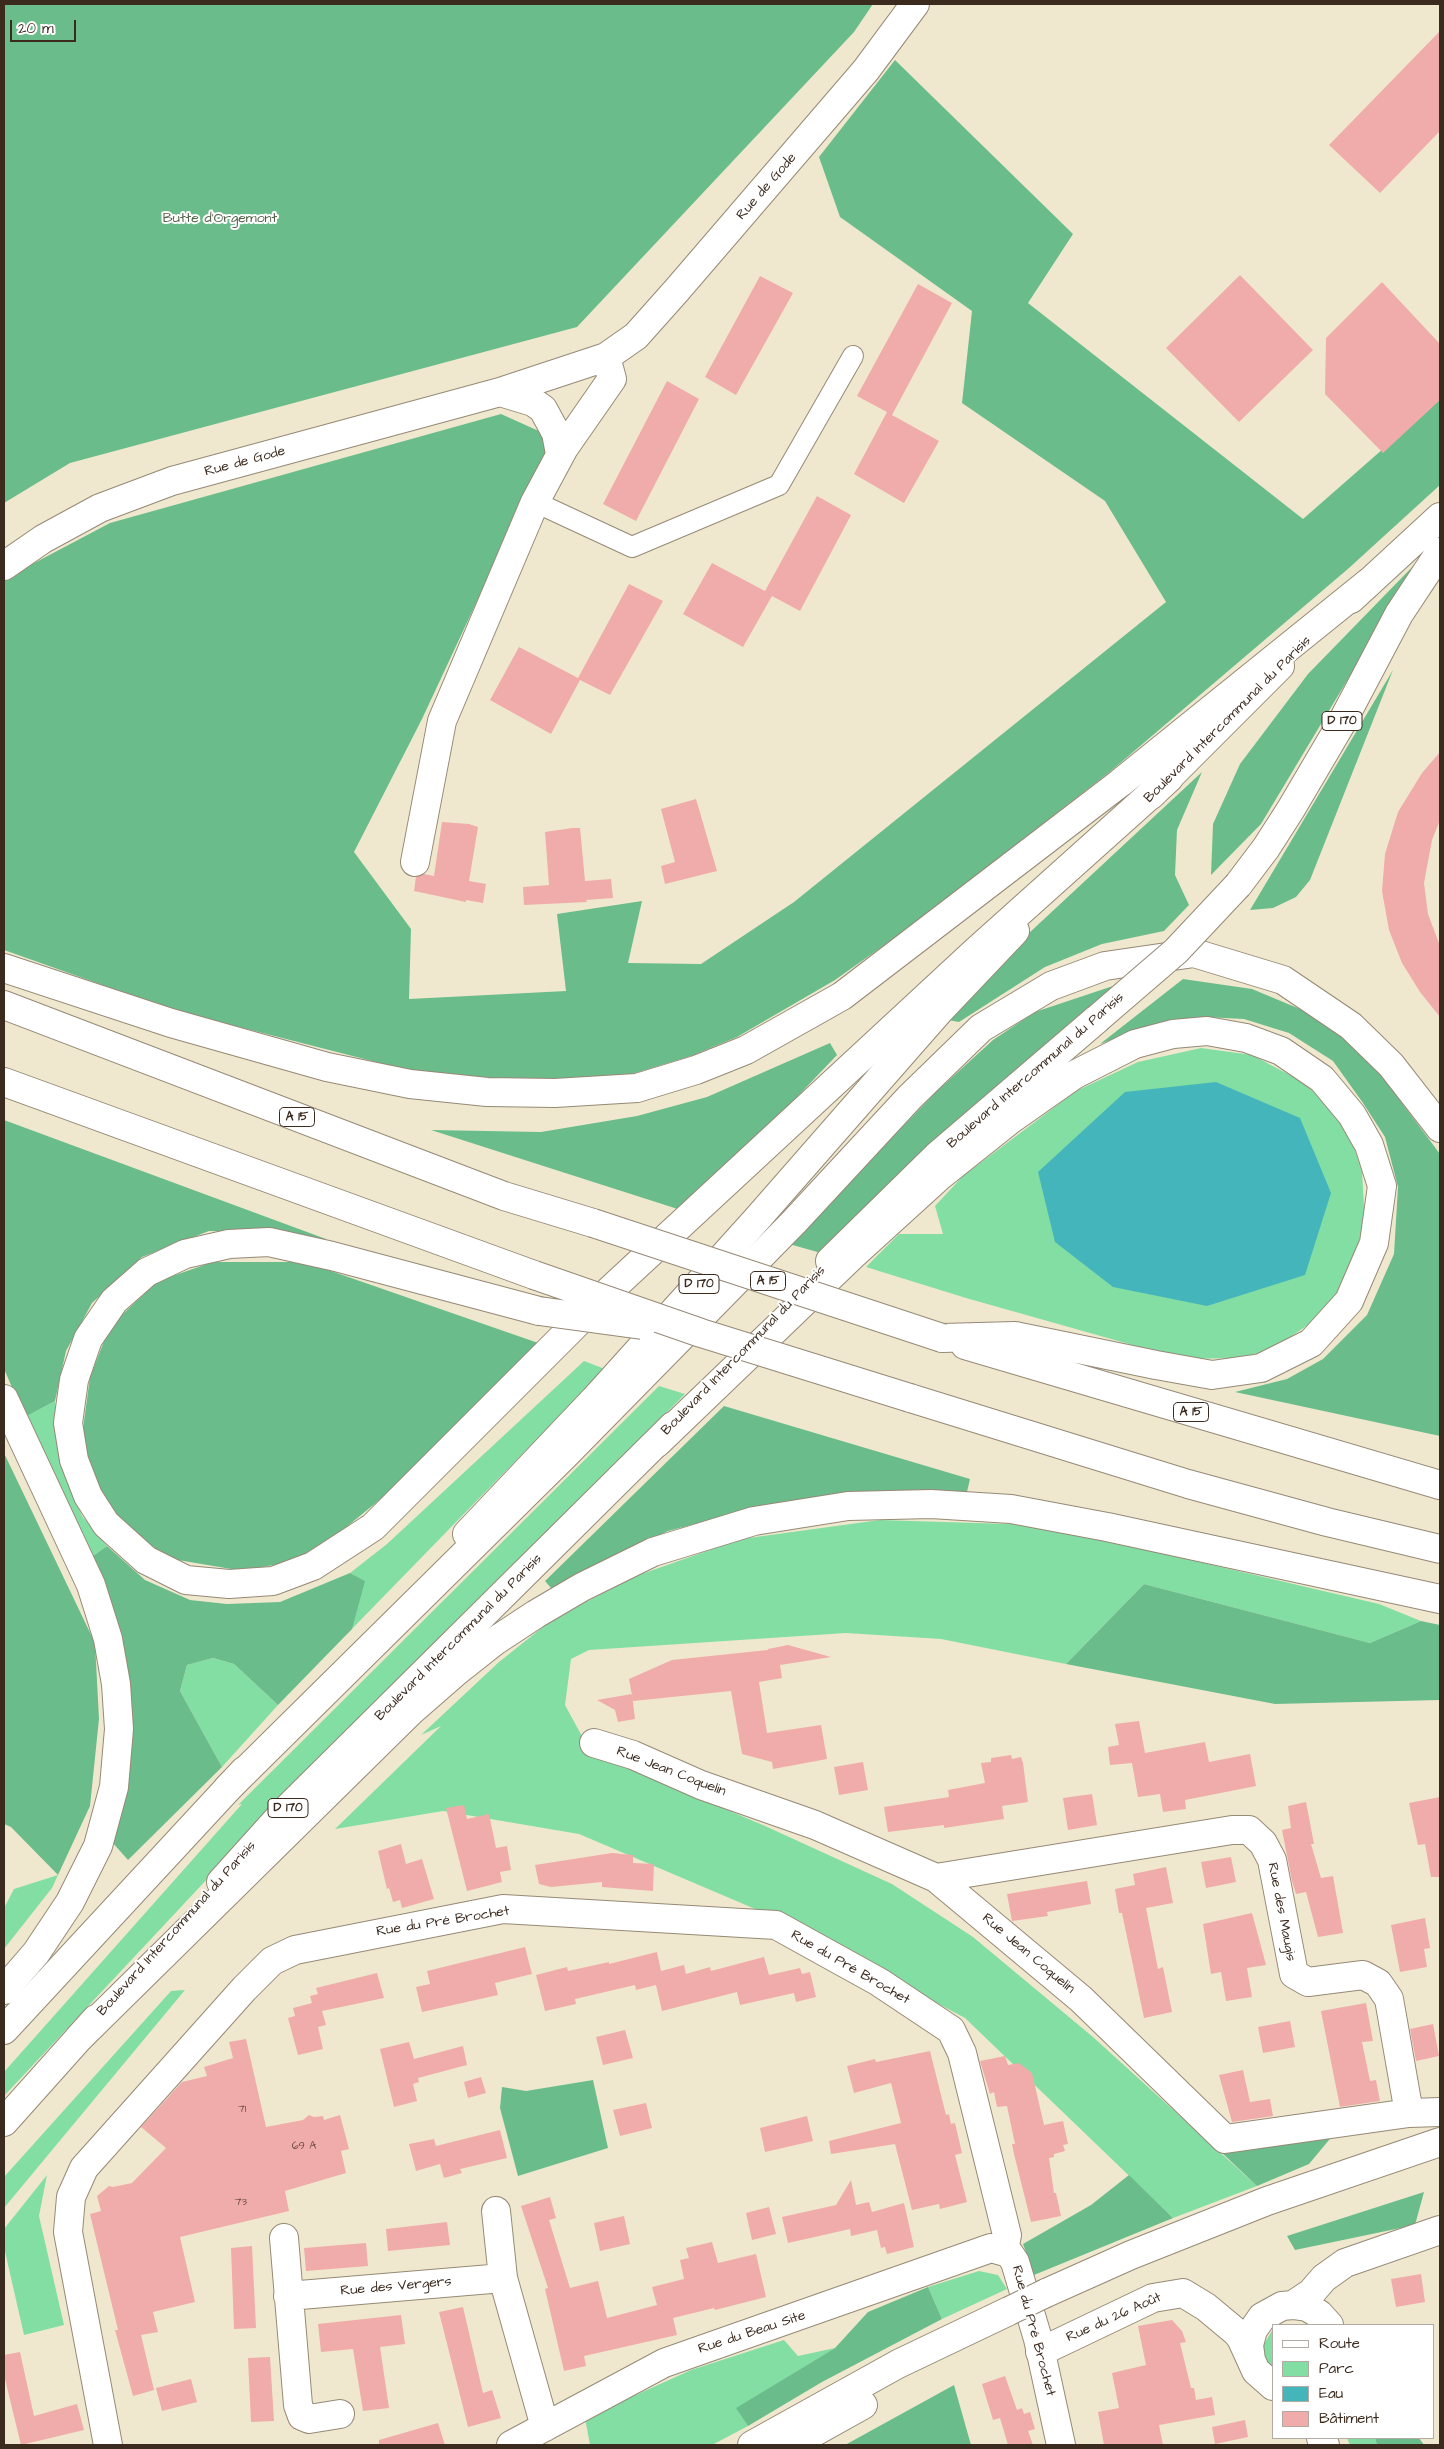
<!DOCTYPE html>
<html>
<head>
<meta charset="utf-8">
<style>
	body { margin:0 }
	#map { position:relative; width:1444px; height:2449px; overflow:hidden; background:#f0e8ce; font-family:"Architects Daughter",sans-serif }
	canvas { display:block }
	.frame { position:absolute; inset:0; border:5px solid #3b2a1e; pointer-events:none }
	.legend { position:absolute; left:1272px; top:2324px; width:162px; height:115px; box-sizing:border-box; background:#fff; border:1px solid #b1aaa5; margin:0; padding:6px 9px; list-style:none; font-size:15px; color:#3b2a1e }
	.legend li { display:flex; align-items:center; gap:10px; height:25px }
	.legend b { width:25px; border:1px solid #b1aaa5 }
	.scale { position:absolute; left:10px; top:20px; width:66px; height:22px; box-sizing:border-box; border:2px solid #3b2a1e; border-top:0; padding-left:6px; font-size:15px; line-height:18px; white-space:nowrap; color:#3b2a1e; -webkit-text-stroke:4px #fff; paint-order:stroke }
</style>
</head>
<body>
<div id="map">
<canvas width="1444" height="2449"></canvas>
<div class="frame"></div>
<ul class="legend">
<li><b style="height:6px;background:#fff"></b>Route</li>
<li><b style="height:14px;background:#83dea4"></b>Parc</li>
<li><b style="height:14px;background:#45b5bc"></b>Eau</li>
<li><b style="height:14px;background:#f0acaa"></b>Bâtiment</li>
</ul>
<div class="scale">20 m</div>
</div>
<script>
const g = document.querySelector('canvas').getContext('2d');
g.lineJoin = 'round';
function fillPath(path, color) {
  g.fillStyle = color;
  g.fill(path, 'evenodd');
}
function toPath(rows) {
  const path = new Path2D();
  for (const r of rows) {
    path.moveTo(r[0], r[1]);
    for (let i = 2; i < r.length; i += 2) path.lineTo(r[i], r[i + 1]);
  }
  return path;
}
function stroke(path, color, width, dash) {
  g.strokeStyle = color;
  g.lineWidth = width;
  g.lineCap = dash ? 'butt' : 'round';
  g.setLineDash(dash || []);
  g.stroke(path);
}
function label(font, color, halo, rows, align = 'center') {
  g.font = font + ' "Architects Daughter",sans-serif';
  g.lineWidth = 4;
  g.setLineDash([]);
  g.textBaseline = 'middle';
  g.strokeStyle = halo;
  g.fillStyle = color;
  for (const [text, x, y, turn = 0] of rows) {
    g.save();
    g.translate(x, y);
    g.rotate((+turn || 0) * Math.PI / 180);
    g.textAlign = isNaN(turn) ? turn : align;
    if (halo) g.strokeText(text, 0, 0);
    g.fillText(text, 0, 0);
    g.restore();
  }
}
fillPath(toPath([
	[1201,1048,1252,1055,1301,1081,1344,1118,1362,1172,1365,1223,1345,1283,1315,1320,1273,1349,1239,1358,1182,1359,966,1298,866,1267,899,1234,943,1234,935,1206,963,1176,1076,1091,1138,1062],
	[584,1361,605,1369,348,1633,364,1581,350,1573,387,1544],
	[659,1386,685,1394,298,1782,4,2096,4,2072,242,1804,238,1805],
	[55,1401,59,1446,70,1488,82,1516,107,1546,93,1556,25,1417],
	[880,1520,1041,1525,1379,1604,1421,1621,1370,1643,1144,1584,1066,1664,941,1639,846,1633,589,1650,571,1659,565,1705,590,1751,765,1826,892,1884,973,1937,1093,2037,1257,2186,1173,2218,965,2018,781,1920,579,1834,443,1811,335,1829,441,1726,421,1735,499,1662,553,1619,636,1576,741,1539],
	[213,1658,234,1664,278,1705,222,1767,180,1691,187,1665],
	[58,1875,52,1888,4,1949,4,1908,14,1889],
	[185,1990,4,2208,4,2177,171,1991],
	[47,2175,39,2216,64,2325,24,2335,4,2247,4,2229],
	[979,2271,998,2275,1007,2289,942,2319,928,2287],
	[1273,2329,1273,2370,1266,2361,1264,2353,1264,2344],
	[784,2340,798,2356,835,2348,737,2408,748,2426,712,2445,590,2445,585,2418,691,2370],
	[1347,2438,1375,2438,1377,2445,1350,2445]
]), '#83dea4');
fillPath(toPath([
	[4,4,873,4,854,32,577,327,70,463,4,503],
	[895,60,1073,234,1028,303,1303,519,1440,399,1440,485,1349,568,1112,770,907,929,835,980,737,1037,691,1056,632,1074,554,1080,485,1081,411,1071,173,1010,4,950,4,579,110,523,501,414,541,432,547,451,422,719,354,852,411,929,409,999,566,991,557,914,642,901,628,963,701,964,794,902,1166,602,1105,501,962,403,972,311,840,217,819,157],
	[1420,559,1261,824,1211,875,1213,824,1240,764,1308,674],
	[1393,670,1310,880,1296,897,1273,908,1250,910],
	[1202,772,1177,830,1175,875,1189,905,1164,931,1102,944,1045,967,959,1022,948,1020,1014,947],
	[1183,979,1252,989,1300,1009,1342,1036,1380,1074,1440,1154,1440,1436,1235,1392,1287,1379,1323,1359,1367,1315,1394,1254,1398,1187,1385,1137,1363,1103,1333,1061,1289,1033,1244,1019,1204,1017,1166,1021,1100,1044],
	[1116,985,821,1253,789,1244,937,1091,993,1040,1035,1012],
	[830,1043,837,1055,687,1212,431,1130,541,1132,637,1116,707,1097],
	[4,1120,326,1239,323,1246,285,1233,209,1231,142,1257,92,1303,66,1351,55,1401,25,1417,4,1369],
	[213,1262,305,1262,544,1345,388,1493,339,1533,293,1561,243,1571,172,1559,126,1529,97,1494,82,1436,90,1377,110,1326,158,1281],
	[724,1406,970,1479,967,1492,845,1497,753,1509,668,1531,551,1588,545,1581],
	[4,1453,95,1643,99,1719,90,1806,58,1875,11,1827,4,1824],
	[107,1546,145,1580,190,1600,227,1604,280,1602,350,1573,365,1581,352,1629,278,1705,234,1664,213,1658,187,1665,180,1691,222,1767,128,1860,112,1842,122,1655,112,1603,93,1556],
	[1144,1584,1370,1643,1421,1621,1440,1625,1440,1700,1275,1704,1066,1664],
	[593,2080,608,2148,518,2176,500,2108,502,2087,526,2091],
	[1334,2134,1309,2164,1257,2186,1220,2151],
	[1129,2175,1173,2218,1034,2275,1023,2244,1091,2205],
	[1424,2192,1415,2225,1295,2250,1287,2236],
	[928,2287,942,2319,822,2382,748,2426,736,2408,835,2348,868,2312],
	[954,2385,971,2445,845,2445],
	[1375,2438,1419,2438,1424,2445,1377,2445]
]), '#6abd8a');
fillPath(toPath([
	[1216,1082,1300,1118,1331,1193,1305,1275,1207,1306,1113,1287,1055,1242,1038,1172,1125,1092]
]), '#45b5bc');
fillPath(toPath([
	[1440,31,1440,131,1380,193,1329,145],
	[1240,275,1313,350,1239,422,1166,348],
	[760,276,793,293,736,395,705,377],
	[1382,282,1440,344,1440,400,1383,453,1325,394,1326,338],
	[918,284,952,303,892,415,939,441,904,503,854,474,887,412,857,396],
	[667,381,699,399,636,521,603,504],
	[817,496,851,515,800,611,772,596,743,647,683,614,712,563,765,591],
	[629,584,663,601,610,695,580,680,551,734,490,700,519,647,578,678],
	[1440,752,1440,820,1432,840,1424,883,1428,914,1440,946,1440,1017,1420,992,1402,963,1389,930,1382,891,1385,854,1398,812,1422,773],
	[696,799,717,871,665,884,661,866,675,862,661,809],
	[442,822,469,824,478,827,469,881,486,884,483,903,466,900,466,902,414,891,416,877,424,874,434,876],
	[572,828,580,828,585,881,611,879,613,898,586,900,587,902,524,905,523,887,549,885,545,832],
	[788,1645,831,1657,780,1665,782,1678,759,1682,767,1733,821,1725,827,1759,773,1769,772,1762,742,1754,731,1691,633,1701,629,1679,672,1660,768,1650,768,1649],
	[632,1694,635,1719,618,1722,615,1710,597,1700],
	[1139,1721,1145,1753,1205,1742,1209,1762,1250,1754,1256,1786,1185,1800,1186,1809,1163,1812,1160,1794,1138,1797,1132,1763,1110,1765,1108,1747,1119,1745,1115,1724],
	[1011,1755,1012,1759,1021,1757,1023,1763,1028,1802,1002,1806,1004,1819,944,1828,944,1825,888,1832,884,1807,949,1797,948,1790,985,1783,981,1763,991,1762,991,1758],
	[863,1762,868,1790,839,1795,834,1767],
	[1092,1794,1097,1825,1068,1830,1063,1798],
	[1440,1797,1440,1877,1431,1877,1425,1844,1418,1845,1409,1803],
	[1306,1802,1314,1844,1311,1844,1321,1878,1333,1876,1343,1933,1318,1937,1306,1892,1296,1894,1292,1881,1282,1830,1291,1828,1288,1806],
	[464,1805,467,1819,489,1814,496,1848,507,1846,511,1870,500,1872,502,1882,467,1891,446,1808],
	[401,1844,406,1864,422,1859,434,1899,402,1908,400,1900,393,1902,389,1888,387,1889,378,1851],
	[612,1853,633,1855,633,1863,654,1864,653,1891,602,1887,602,1882,551,1887,539,1884,535,1865],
	[1231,1857,1236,1882,1206,1888,1201,1862],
	[1166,1867,1173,1903,1146,1908,1158,1969,1163,1967,1172,2012,1144,2018,1122,1913,1119,1913,1115,1889,1135,1885,1133,1874],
	[1087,1881,1091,1904,1047,1912,1048,1916,1012,1921,1007,1894],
	[1252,1913,1266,1965,1247,1968,1252,1997,1226,2001,1221,1972,1211,1974,1203,1924],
	[1425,1918,1430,1948,1424,1949,1427,1967,1400,1972,1391,1925],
	[525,1947,532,1974,495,1983,498,1995,422,2012,416,1987,430,1984,427,1971],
	[657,1952,661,1971,684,1965,686,1974,710,1967,711,1971,764,1957,769,1975,800,1968,802,1974,810,1972,816,1997,796,2002,794,1993,740,2005,737,1992,662,2011,656,1985,636,1990,635,1985,575,1999,576,2004,545,2011,536,1975,567,1967,568,1971,609,1962,609,1964],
	[377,1973,384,1998,322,2011,326,2025,318,2027,323,2049,298,2055,288,2018,295,2016,293,2008,312,2003,310,1996,318,1994,316,1988],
	[1366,2003,1373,2041,1362,2042,1370,2081,1376,2080,1380,2101,1340,2107,1321,2011],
	[1290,2021,1295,2047,1263,2053,1258,2027],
	[1433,2024,1439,2056,1416,2061,1410,2029],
	[625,2030,633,2058,603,2065,596,2037],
	[246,2039,266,2127,303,2120,309,2115,314,2117,323,2116,324,2120,340,2115,349,2149,341,2151,346,2173,285,2191,289,2211,180,2237,195,2302,153,2312,158,2332,141,2335,154,2390,133,2396,115,2330,118,2330,90,2214,101,2211,97,2196,109,2186,113,2187,132,2183,166,2148,141,2127,182,2082,207,2076,204,2067,233,2058,229,2042],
	[409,2042,414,2059,463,2046,467,2065,418,2078,419,2082,413,2084,417,2101,394,2107,380,2049],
	[930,2051,946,2115,949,2114,951,2124,955,2123,962,2153,955,2155,967,2202,940,2209,939,2204,912,2210,895,2144,831,2154,829,2141,901,2123,891,2083,854,2093,847,2066,875,2059,876,2062],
	[1005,2056,1008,2065,1019,2063,1032,2073,1044,2125,1063,2121,1068,2144,1063,2145,1065,2151,1054,2154,1054,2157,1049,2158,1054,2193,1056,2193,1061,2216,1031,2222,1014,2154,1012,2144,1015,2144,1007,2106,997,2107,994,2092,990,2094,980,2061],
	[1243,2070,1250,2102,1270,2099,1273,2116,1232,2122,1219,2075],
	[481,2077,486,2093,468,2098,464,2082],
	[646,2103,652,2128,620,2136,613,2110],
	[807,2116,813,2141,765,2152,760,2128],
	[500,2130,507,2158,460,2169,462,2173,444,2178,440,2164,416,2171,409,2144,434,2139,436,2146],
	[851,2180,856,2205,869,2202,872,2212,904,2203,914,2247,887,2254,885,2247,881,2248,877,2230,851,2236,850,2229,788,2243,782,2217,836,2205],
	[550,2197,556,2218,549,2220,570,2288,598,2281,607,2318,657,2305,652,2287,684,2279,680,2260,689,2258,686,2248,712,2242,718,2263,756,2254,766,2297,715,2310,714,2308,673,2318,677,2335,584,2356,586,2366,564,2371,545,2289,548,2288,521,2206],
	[769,2207,776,2234,752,2240,746,2213],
	[624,2216,630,2244,600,2251,594,2223],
	[447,2222,450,2245,388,2251,386,2229],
	[366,2243,368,2266,306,2271,304,2248],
	[252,2246,256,2328,234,2329,231,2248],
	[1421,2274,1425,2302,1396,2307,1391,2279],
	[463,2307,483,2393,492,2390,501,2418,468,2427,439,2312],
	[401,2315,405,2344,380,2347,389,2408,363,2411,353,2349,321,2352,318,2324],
	[1172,2320,1182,2331,1186,2342,1180,2343,1191,2388,1194,2388,1196,2400,1212,2397,1215,2415,1159,2425,1163,2445,1104,2445,1098,2412,1119,2408,1112,2373,1146,2365,1138,2326],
	[20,2352,34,2416,77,2404,84,2430,21,2445,4,2375,4,2355],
	[270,2357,274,2421,251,2422,248,2358],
	[1005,2376,1017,2410,1022,2408,1024,2414,1030,2412,1035,2429,1028,2431,1033,2445,1008,2445,1000,2418,993,2420,982,2384],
	[191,2379,197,2402,162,2411,156,2388],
	[1245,2420,1248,2437,1215,2444,1212,2427],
	[438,2423,445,2445,379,2445,379,2440]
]), '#f0acaa');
const pedestrian = toPath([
	[535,502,632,547,779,485,853,356]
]);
const minor = toPath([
	[500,392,533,402,543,409,556,433,560,454],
	[4,566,43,539,100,508,172,481,500,392,606,357,636,336,677,290,866,70,915,4],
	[415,862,442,721,535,502,564,448,612,379,606,357],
	[594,1743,633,1755,701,1785,815,1825,936,1878,1081,1999,1225,2139,1409,2113,1440,2112],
	[936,1878,1232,1830,1249,1830,1263,1843,1272,1860,1294,1974,1308,1982,1363,1975,1378,1983,1389,1999,1409,2113],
	[496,2211,503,2278,545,2427],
	[284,2238,298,2405,302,2416,309,2419,340,2414],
	[288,2296,503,2278],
	[1293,2305,1311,2293,1324,2278,1345,2263,1440,2230],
	[1040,2352,1153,2298,1183,2293,1206,2307,1236,2332,1241,2338,1251,2360],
	[1273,2386,1256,2371,1251,2360,1249,2345,1253,2330,1262,2317,1282,2306,1293,2305,1307,2307,1319,2314,1329,2325],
	[1321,2438,1325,2445],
	[108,2445,68,2232,71,2197,84,2168,244,1989,272,1961,295,1950,503,1909,776,1925,879,1982,951,2030,962,2053,1007,2235,1004,2251],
	[511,2445,664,2363,991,2248,1009,2253,1015,2262,1038,2339,1061,2445]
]);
const secondary = toPath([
	[1046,2293,1131,2255,1267,2201,1440,2142],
	[752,2445,898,2364,1009,2311],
	[791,2445,863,2405]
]);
const trunk = toPath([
	[1351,599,1440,517],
	[1151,795,1280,666],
	[1238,885,1266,848,1291,809,1341,724,1399,614,1440,552],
	[830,1261,937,1156,1097,1019],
	[467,1534,594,1400,757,1219,940,1010,1015,931],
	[221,1882,284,1812,673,1426],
	[4,2030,244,1771],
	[4,2122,96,2019]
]);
const motorway = toPath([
	[4,968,171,1023,327,1067,410,1084,487,1092,555,1093,637,1088,696,1070,746,1050,842,996,1120,783,1368,583],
	[4,1005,504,1196,593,1223],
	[4,1082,534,1275],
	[539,1311,332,1256,269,1242,229,1244,185,1254,147,1272,114,1301,88,1339,74,1380,68,1423,74,1460,88,1496,106,1524,146,1560,186,1580,229,1584,273,1581,313,1566,373,1527,609,1291,976,951,1169,778],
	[965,1345,1440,1485],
	[910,1398,1188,1484,1327,1522,1440,1549],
	[4,1399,91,1585,108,1639,116,1684,119,1729,114,1787,98,1846,70,1902,36,1953,4,1990],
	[657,1443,853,1255,941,1175,1010,1120,1074,1075,1135,1044,1173,1034,1207,1031,1246,1038,1281,1051,1322,1079,1352,1115,1369,1145,1382,1186,1374,1243,1349,1301,1311,1343,1261,1368,1212,1375,1156,1365,1015,1336,942,1338],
	[228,1788,566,1454,794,1222,910,1097,981,1028,1051,986,1105,966,1194,953,1283,980,1351,1026,1391,1065,1440,1128],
	[80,2037,410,1712,457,1671,495,1641,536,1614,582,1587,653,1552,754,1521,848,1506,931,1504,1011,1509,1107,1527,1440,1599]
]);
stroke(pedestrian, '#968976', 22);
stroke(minor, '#968976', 30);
stroke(secondary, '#968976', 30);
stroke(trunk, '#968976', 30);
stroke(motorway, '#968976', 30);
stroke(pedestrian, '#fff', 20);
stroke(minor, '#fff', 28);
stroke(secondary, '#fff', 28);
stroke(trunk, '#fff', 28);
stroke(motorway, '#fff', 28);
const secondaryBridge = toPath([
	[1009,2311,1046,2293]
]);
const trunkBridge = toPath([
	[1097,1019,1176,951,1238,885]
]);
const motorwayBridge = toPath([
	[593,1223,942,1338],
	[534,1275,701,1333,910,1398],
	[539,1311,642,1325]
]);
stroke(secondaryBridge, '#968976', 30, []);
stroke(trunkBridge, '#968976', 30, []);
stroke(motorwayBridge, '#968976', 30, []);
stroke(secondaryBridge, '#fff', 28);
stroke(trunkBridge, '#fff', 28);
stroke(motorwayBridge, '#fff', 28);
label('11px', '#684a41', null, [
	["71",242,2110],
	["69 A",304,2147],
	["73",241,2203]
]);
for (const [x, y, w] of [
	[1342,721,40],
	[297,1117,35],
	[768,1281,35],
	[699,1284,40],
	[1191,1412,35],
	[288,1808,40]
]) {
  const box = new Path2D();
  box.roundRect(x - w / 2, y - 9.5, w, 19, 4);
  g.fillStyle = '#fff';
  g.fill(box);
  stroke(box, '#3b2a1e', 1);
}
label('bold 12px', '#3b2a1e', null, [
	["D 170",1342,721],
	["A 15",297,1117],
	["A 15",768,1281],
	["D 170",699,1284],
	["A 15",1191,1412],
	["D 170",288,1808]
]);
label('14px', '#3b2a1e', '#fff', [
	["Rue de Gode",767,187,-49],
	["Rue de Gode",245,462,-15],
	["Boulevard Intercommunal du Parisis",1228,720,-45],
	["Boulevard Intercommunal du Parisis",1036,1071,-41],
	["Boulevard Intercommunal du Parisis",744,1351,-46],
	["Boulevard Intercommunal du Parisis",459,1638,-45],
	["Rue Jean Coquelin",671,1772,21],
	["Rue des Maugis",1281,1912,79],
	["Rue du Pré Brochet",443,1922,-9],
	["Boulevard Intercommunal du Parisis",177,1929,-48],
	["Rue Jean Coquelin",1028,1954,40],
	["Rue du Pré Brochet",850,1968,30],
	["Rue des Vergers",396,2287,-5],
	["Rue du 26 Août",1114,2318,-24],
	["Rue du Pré Brochet",1033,2331,75],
	["Rue du Beau Site",752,2333,-18]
]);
label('14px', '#516046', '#fff', [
	["Butte d'Orgemont",220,219]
]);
</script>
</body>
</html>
